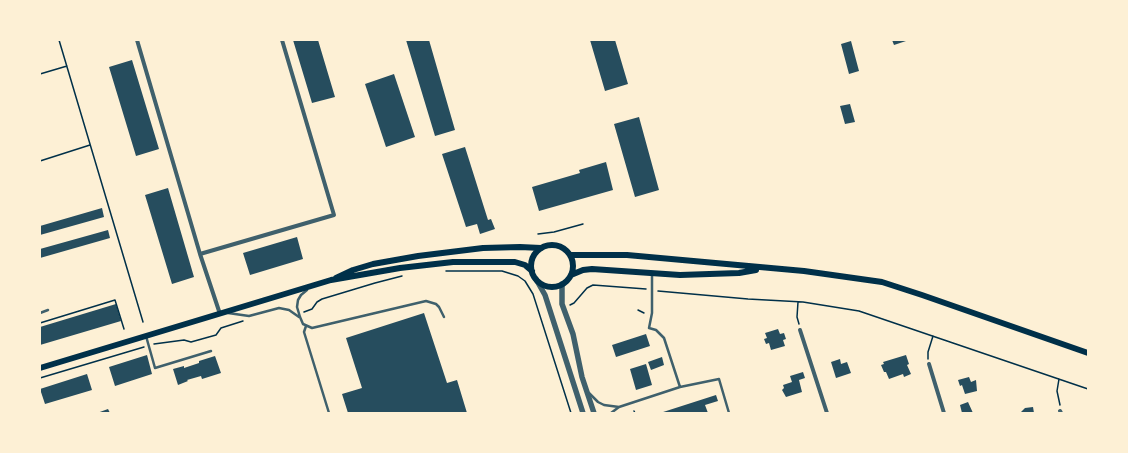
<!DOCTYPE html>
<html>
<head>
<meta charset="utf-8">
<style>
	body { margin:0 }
	#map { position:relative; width:1128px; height:453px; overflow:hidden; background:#fdf0d5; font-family:Barlow,sans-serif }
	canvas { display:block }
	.frame { position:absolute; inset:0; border:41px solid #fdf0d5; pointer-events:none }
</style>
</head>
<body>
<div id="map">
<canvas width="1128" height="453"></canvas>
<div class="frame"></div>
</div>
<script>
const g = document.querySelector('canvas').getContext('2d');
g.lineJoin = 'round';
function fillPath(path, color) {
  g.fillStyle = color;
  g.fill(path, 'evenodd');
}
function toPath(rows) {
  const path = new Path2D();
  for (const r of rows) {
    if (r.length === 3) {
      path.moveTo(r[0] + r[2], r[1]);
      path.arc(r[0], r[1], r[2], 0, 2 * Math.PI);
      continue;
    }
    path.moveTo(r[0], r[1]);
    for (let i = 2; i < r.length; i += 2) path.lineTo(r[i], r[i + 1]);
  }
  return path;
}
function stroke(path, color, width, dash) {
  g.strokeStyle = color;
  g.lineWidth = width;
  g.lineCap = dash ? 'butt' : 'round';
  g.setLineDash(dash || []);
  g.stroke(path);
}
fillPath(toPath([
	[293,40,318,40,335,97,312,103],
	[406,40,429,40,455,130,435,136],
	[590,40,615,40,628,84,605,91],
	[892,40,909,40,894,45],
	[851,41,859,71,849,74,841,44],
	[132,60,159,149,136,156,109,67],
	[394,74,415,137,386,147,365,84],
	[850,104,855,122,845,124,840,106],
	[639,117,659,190,635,197,614,124],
	[465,147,488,220,491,219,495,229,480,234,477,224,466,227,442,154],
	[606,162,613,190,539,211,532,187,580,173,579,170],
	[168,188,194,277,172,284,145,195],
	[102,208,104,217,40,235,40,226],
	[108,230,110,238,40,258,40,249],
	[297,237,303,259,250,275,243,253],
	[116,304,121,321,40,345,40,327],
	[424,313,447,383,457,380,467,413,348,413,342,394,362,388,346,338],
	[778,329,780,334,784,333,786,339,783,340,785,346,771,350,769,343,766,344,764,339,767,338,765,333],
	[646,334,650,346,616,357,612,345],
	[147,355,152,374,115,386,109,367],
	[906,355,909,364,907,365,911,374,904,377,903,374,889,379,886,372,884,372,881,365,884,364,883,362],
	[215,356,221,373,202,379,201,376,187,380,188,381,178,385,173,369,184,366,184,368,199,363,199,361],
	[662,357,664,365,651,370,648,362],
	[840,359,841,364,847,362,851,373,836,378,831,362],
	[646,364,652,385,636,390,630,369],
	[803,372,805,378,799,380,802,392,786,397,782,390,784,388,783,385,792,382,790,376],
	[87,374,92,390,45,404,40,389],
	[969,377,971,382,976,380,977,391,965,394,962,385,960,386,958,380],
	[716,395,718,401,705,405,708,413,660,413],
	[968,402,973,413,962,413,960,405],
	[1033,407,1034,413,1021,413,1021,412,1025,408],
	[108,409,110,413,97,413]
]), '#264d5e');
stroke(toPath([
	[59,40,143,322],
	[40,74,67,66],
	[40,161,90,145],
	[538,234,554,232,583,224],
	[446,271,502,271,518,276,525,281,533,294,571,413],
	[658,291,748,299,803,302,859,311,1088,389],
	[798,302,797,317,799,324],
	[570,305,574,303,587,288,593,285,646,289],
	[638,310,644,313],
	[304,312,312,309,317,302,322,299,375,283,402,276],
	[40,323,115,300,124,329],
	[154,344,184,340,191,342,216,335,221,328,243,321],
	[928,359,928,352,933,336],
	[40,378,144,347],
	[1059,379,1057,391,1060,405],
	[634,411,635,413]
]), '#003049', 1.5);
stroke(toPath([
	[652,274,652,313,649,328,656,330,664,338,680,387],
	[307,290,301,295,298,300,297,307,300,317,303,324,312,328,426,301,436,304,439,307,444,317],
	[40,313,48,310],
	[228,313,249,316,279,308,289,310,299,317],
	[306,326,304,332,329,413],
	[146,336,155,368,211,351],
	[589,393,598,402,604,405,619,407],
	[611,413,619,407,680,387,719,379,729,413]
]), '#3f606c', 2.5);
stroke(toPath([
	[137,40,200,254,220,314],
	[200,254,334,215,282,40],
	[800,330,827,413],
	[929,364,944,413],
	[1060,411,1061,413]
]), '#3f606c', 4);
stroke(toPath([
	[536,279,545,295,583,413],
	[562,284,562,304,573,334,582,377,594,413]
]), '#3f606c', 5.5);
stroke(toPath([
	[552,266,21],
	[570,255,627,255,804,271,882,282,922,295,1088,353],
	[571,275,583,270,592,269,680,275,739,273,756,270],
	[336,278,353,270,373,264,418,256,483,248,520,247,541,248],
	[40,368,331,280,400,268,453,262,515,262,525,265,532,271]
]), '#003049', 6);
</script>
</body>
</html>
